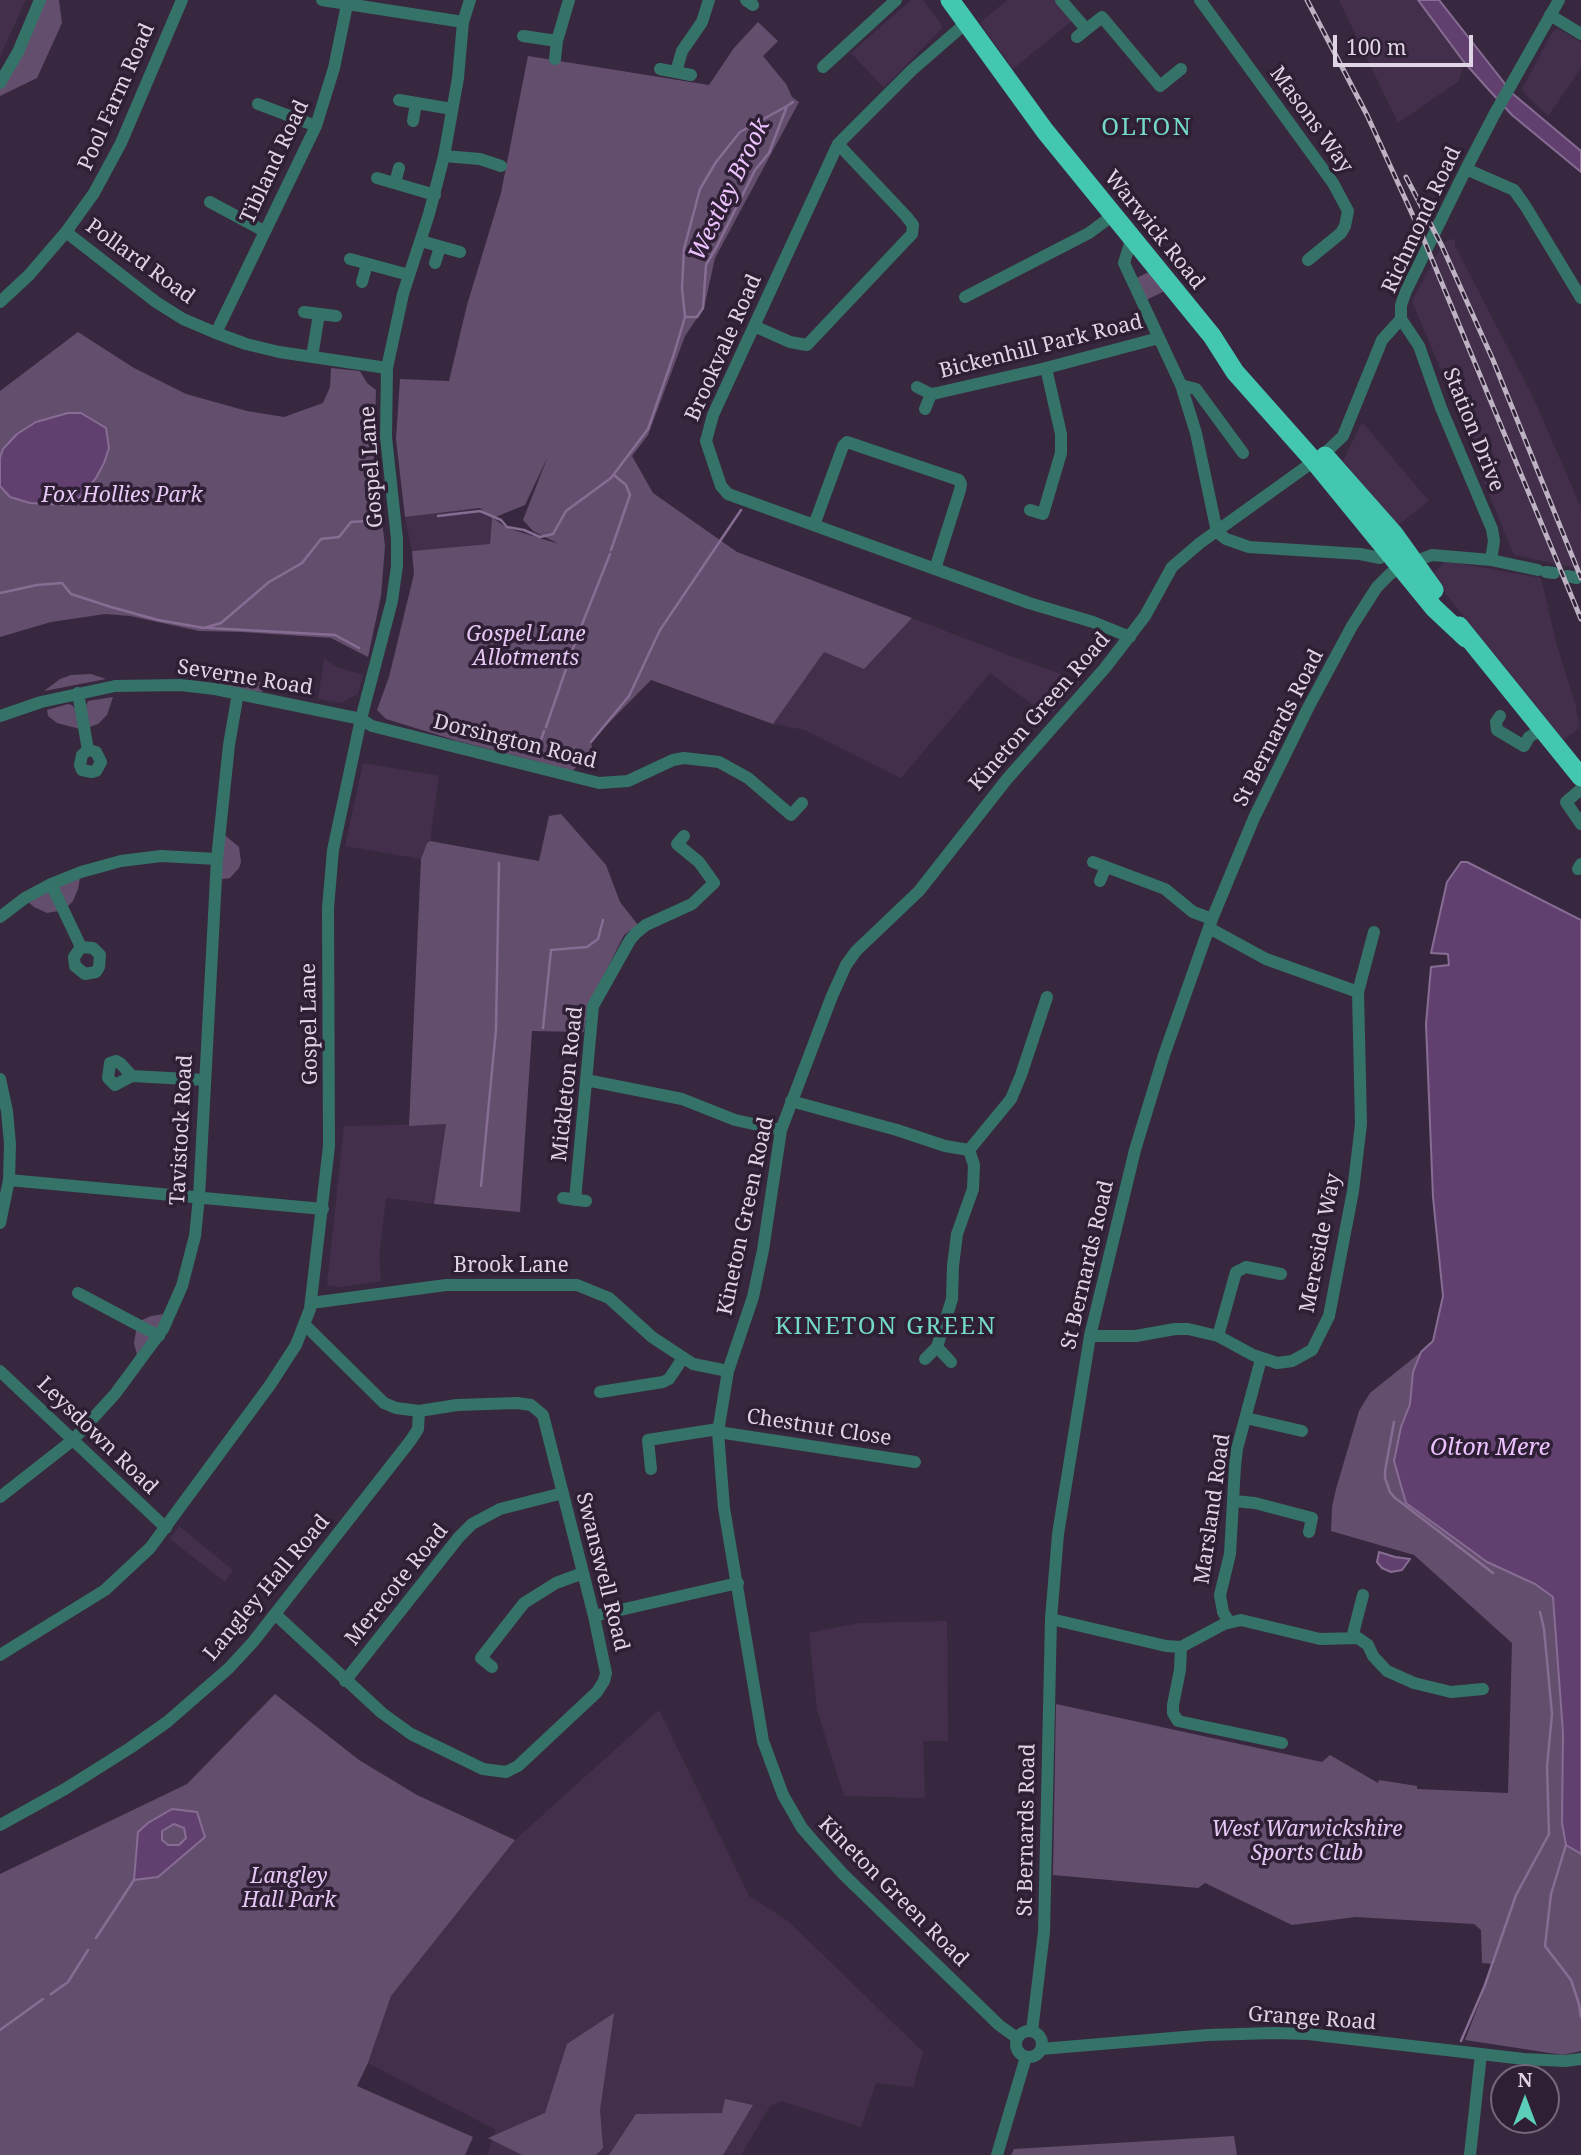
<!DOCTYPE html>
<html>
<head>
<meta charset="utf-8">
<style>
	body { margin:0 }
	#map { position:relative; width:1581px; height:2155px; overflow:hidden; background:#38283f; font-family:"Noto Serif",serif }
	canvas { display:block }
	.north { position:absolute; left:1490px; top:2064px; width:70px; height:70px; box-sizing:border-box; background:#2e1f35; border:2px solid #75687b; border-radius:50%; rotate:0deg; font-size:19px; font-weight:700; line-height:28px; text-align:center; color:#dfd5e4 }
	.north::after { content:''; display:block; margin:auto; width:24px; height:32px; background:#5cceba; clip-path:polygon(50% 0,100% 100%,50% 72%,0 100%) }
	.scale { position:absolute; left:1333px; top:35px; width:140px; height:32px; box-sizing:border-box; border:4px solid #dfd5e4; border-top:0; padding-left:9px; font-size:21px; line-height:24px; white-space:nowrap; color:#dfd5e4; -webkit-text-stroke:5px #2e1f35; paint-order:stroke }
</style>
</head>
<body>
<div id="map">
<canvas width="1581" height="2155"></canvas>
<div class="north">N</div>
<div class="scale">100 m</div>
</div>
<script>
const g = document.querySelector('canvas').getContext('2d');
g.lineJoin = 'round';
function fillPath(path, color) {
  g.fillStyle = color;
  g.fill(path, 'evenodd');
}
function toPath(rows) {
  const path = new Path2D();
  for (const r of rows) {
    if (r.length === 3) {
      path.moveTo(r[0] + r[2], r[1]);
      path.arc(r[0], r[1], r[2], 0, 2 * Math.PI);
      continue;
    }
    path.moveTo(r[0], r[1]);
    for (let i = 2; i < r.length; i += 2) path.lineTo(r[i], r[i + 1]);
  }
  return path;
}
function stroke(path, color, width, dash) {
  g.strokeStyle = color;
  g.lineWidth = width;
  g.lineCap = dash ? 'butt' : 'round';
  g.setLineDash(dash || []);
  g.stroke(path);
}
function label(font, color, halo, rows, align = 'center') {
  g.font = font + ' "Noto Serif",serif';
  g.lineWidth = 7;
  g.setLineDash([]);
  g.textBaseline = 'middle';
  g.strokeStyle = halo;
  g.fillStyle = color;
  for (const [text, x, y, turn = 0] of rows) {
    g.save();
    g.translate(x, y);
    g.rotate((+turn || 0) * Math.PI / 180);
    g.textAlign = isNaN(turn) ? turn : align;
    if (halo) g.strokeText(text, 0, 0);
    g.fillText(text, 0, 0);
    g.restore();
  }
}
fillPath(toPath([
	[0,0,26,0,0,56],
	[911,0,923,0,943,27,884,88,851,53],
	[1007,0,1056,0,1073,20,1013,69,980,23],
	[1339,0,1418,0,1464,62,1459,81,1398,123],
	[1558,29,1581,42,1581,68,1548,116,1525,94,1522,89,1553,31],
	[1451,239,1455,240,1455,246,1532,395,1581,507,1581,569,1514,555,1478,468,1479,467,1472,445,1412,301,1443,243],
	[1362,422,1429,501,1397,526,1343,461],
	[463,510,482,512,492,518,490,545,412,551,405,517],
	[1446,561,1541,578,1556,642,1576,707,1580,727,1572,734,1563,739,1431,576],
	[912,618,1000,652,1080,681,1049,717,990,673,901,778,805,730,773,724,824,652,864,668],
	[324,659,337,667,363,675,358,694,341,703,318,699],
	[363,763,439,776,430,841,427,843,421,859,345,846],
	[446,1124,434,1204,386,1198,379,1258,381,1281,341,1287,327,1285,344,1126],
	[179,1526,233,1570,225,1582,170,1539],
	[947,1621,948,1741,923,1741,925,1798,844,1796,817,1710,809,1633,859,1623],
	[659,1710,749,1896,788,1921,923,2052,913,2087,876,2083,861,2127,781,2101,770,2106,741,2155,487,2155,496,2130,368,2063,391,1996,515,1840]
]), '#432f4c');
fillPath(toPath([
	[40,0,59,0,62,23,37,78,0,96,0,83],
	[758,22,778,41,763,56,786,84,792,97,799,102,715,258,704,308,685,336,648,435,632,456,653,493,737,552,912,618,864,669,824,652,773,724,651,680,591,741,592,748,573,771,458,741,386,719,377,710,389,677,414,574,412,551,490,544,492,518,480,508,405,517,396,439,400,379,449,381,467,305,501,193,528,56,709,85,734,48],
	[548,456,523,520,533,531,559,544,507,528,493,518,525,505],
	[1149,272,1165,291,1146,300,1136,278],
	[78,332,134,368,186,394,247,411,284,417,323,403,330,387,331,368,360,371,367,383,376,390,374,456,385,546,381,596,368,657,331,638,241,632,199,631,130,616,105,614,51,622,0,637,0,391],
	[232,671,250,673,258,679,263,688,262,692,219,685,220,680],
	[91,674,106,679,44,691,60,679,71,675],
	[113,697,107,715,98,724,87,728,86,706,88,701],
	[68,704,72,705,75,709,80,729,57,723,48,716,47,710],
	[561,814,606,865,620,902,638,925,624,935,587,1009,584,1032,532,1031,520,1212,434,1204,446,1124,409,1126,421,859,427,843,430,841,539,861,549,816],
	[220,831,239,847,241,862,239,868,230,878,216,880],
	[81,872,78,889,73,901,64,910,47,913,34,907,24,899],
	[171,1313,137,1355,134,1343,137,1325,142,1320,151,1316],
	[1421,1352,1413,1372,1410,1404,1401,1427,1487,1562,1535,1584,1553,1597,1563,1733,1562,1823,1566,1845,1581,1854,1581,2051,1563,2055,1465,2040,1494,1964,1482,1963,1481,1930,1474,1924,1356,1917,1292,1925,1205,1883,1198,1888,1053,1875,1056,1704,1322,1762,1330,1755,1378,1783,1379,1780,1417,1786,1417,1789,1508,1793,1512,1643,1414,1555,1331,1531,1332,1507,1336,1489,1359,1411,1370,1393],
	[275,1694,359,1760,417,1795,515,1840,391,1996,368,2063,357,2086,473,2137,465,2155,0,2155,0,1874,187,1784],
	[614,2013,600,2110,603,2148,596,2155,522,2155,488,2138,545,2113,567,2044],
	[725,2099,753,2105,723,2155,609,2155,636,2114,722,2113],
	[1234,2136,1237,2155,1011,2155,1014,2149]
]), '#644e6e');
const water = toPath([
	[1418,0,1439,0,1513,94,1581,151,1581,172,1512,115,1489,90,1464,62,1418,0],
	[68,413,81,413,106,428,109,448,104,463,96,478,76,502,66,505,30,503,10,497,0,486,0,458,3,449,17,434,36,422,68,413],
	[1461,862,1467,862,1581,920,1581,1854,1566,1845,1562,1823,1563,1733,1553,1597,1535,1584,1487,1562,1406,1503,1394,1461,1401,1427,1410,1404,1413,1372,1421,1352,1433,1341,1443,1296,1433,1197,1426,1024,1431,967,1449,965,1448,954,1431,953,1447,882,1461,862],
	[1379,1552,1395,1557,1410,1559,1402,1570,1391,1572,1382,1568,1377,1562,1379,1552],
	[172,1809,197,1812,205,1837,158,1877,134,1880,138,1832,148,1823,172,1809],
	[174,1824,184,1828,186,1838,179,1845,168,1845,162,1840,162,1831,174,1824]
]);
fillPath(water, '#614070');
stroke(water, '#876d93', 2);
stroke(toPath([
	[685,317,697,317,703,308,706,265,716,248,755,170,769,153,787,106,793,102],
	[438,516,480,511,501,520,507,527,524,530,540,537,553,534,566,511,611,478,648,429,673,357,685,317,682,288,684,249,700,189,716,162,740,132,787,106],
	[611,550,630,495,626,485,614,475],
	[0,593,37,585,62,583,71,594,111,607,158,620,204,628,221,623,269,582,302,563,321,539,339,537,351,522,382,520],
	[208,628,335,635,359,648],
	[546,727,577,637,610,554],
	[591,742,629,696,660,630,741,510],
	[536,755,544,731],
	[543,1028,551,950,587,947,598,939,603,920],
	[481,1186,496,1029,499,863],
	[1394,1422,1385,1471,1385,1478,1390,1492,1394,1497,1493,1573],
	[1566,1845,1551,1894,1545,1946,1571,1980,1579,2004,1581,2017],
	[96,1938,134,1880],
	[51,1994,68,1982,88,1950],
	[0,2030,43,1999],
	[1461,2041,1485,1985,1516,1895,1549,1834,1547,1767,1552,1714,1544,1629,1540,1612]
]), '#876d93', 2.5);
stroke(toPath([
	[322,0,463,22],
	[746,0,753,5],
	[1061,0,1086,29],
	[1200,0,1333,183,1348,211,1345,226,1341,233,1308,260],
	[1550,15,1581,34],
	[966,23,912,70,838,144,713,415,706,441,721,486,728,494,1029,603,1093,622,1130,637],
	[523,36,557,41],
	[1077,37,1102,17,1160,86,1181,69],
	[555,59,557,41,569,0],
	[823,67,896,0],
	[660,69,691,75],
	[676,72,682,51,702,22,709,0],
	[0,83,18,52,40,0],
	[399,100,452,109],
	[258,104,316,126],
	[413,121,416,103],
	[444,156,480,159,501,166],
	[1466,169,1514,190,1526,207,1581,298],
	[377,178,435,195],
	[395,183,399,168],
	[210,202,264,231],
	[66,232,156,302,183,319,216,333,246,344,279,352,387,368],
	[1131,240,1124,263,1181,385,1196,433,1217,532,1226,539,1249,547,1360,554,1380,558],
	[421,241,460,252],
	[350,259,409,275],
	[435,263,440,247],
	[362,282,367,264],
	[965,297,1089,233,1112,216],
	[0,302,29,275,66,232,94,193,121,143,182,0],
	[304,312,336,316],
	[1401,319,1419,346,1441,408,1492,529,1494,541,1491,560],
	[754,326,790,342,807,345,912,234,913,225,906,216,838,144],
	[216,333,316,126,334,68,348,0],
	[312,357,319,314],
	[1181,385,1196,389,1243,453],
	[917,387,931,394,937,393,1046,368,1159,338],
	[925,409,931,394],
	[1030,510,1043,514,1061,453,1061,434,1046,368],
	[814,525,843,446,847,442,959,480,961,484,960,490,935,569],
	[1546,572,1554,573],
	[1567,576,1577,578],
	[78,693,88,750,96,752,101,762,96,771,92,772,82,770,80,765,82,755,88,750],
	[0,716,41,702,115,686,180,685,215,689,361,719,372,726,599,783,628,781,673,760,684,758,719,762,748,778,791,815,802,803],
	[1500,716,1496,722,1497,730,1524,746,1529,737,1542,729],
	[1581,789,1566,802,1581,824],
	[1093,862,1165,889,1193,912,1212,919],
	[1578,869,1581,864],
	[1100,881,1106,867],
	[51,884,81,947,93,948,100,955,99,967,96,972,85,974,75,966,74,957,81,947],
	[0,917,25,898,51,884,81,872,121,861,161,856,217,859],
	[1358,992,1374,932],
	[132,1076,121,1064,116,1061,110,1063,108,1078,115,1085,132,1076,205,1080],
	[0,1079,7,1111,10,1144,9,1180,0,1223],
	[586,1080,682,1099,735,1120,781,1130],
	[791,1101,897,1130,945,1146,969,1150,974,1165,973,1189,957,1234,953,1266,952,1299,937,1347],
	[969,1150,1011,1099,1021,1075,1047,997],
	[9,1180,323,1209],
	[563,1198,586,1201],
	[575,1200,593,1006,630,940,636,933,646,925,692,904,714,883,699,862,677,844,684,836],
	[78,1293,159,1336],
	[311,1303,446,1285,577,1285,609,1298,652,1337,693,1364,728,1371],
	[1090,1336,1136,1336,1175,1329,1188,1329,1218,1336,1253,1355,1277,1363,1292,1361,1312,1350,1329,1316,1353,1191,1361,1124,1358,992,1266,959,1209,928],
	[1218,1336,1236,1272,1246,1267,1281,1274],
	[925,1359,937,1347,951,1362],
	[0,1371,166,1528],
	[600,1392,663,1382,669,1379,683,1358],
	[1246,1418,1302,1431],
	[718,1432,915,1462],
	[651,1469,648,1440,718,1429],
	[0,1497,73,1440,115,1394,163,1329,182,1286,195,1236,199,1197,217,859,229,745,238,693],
	[1234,1501,1255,1503,1312,1518,1309,1532],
	[275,1614,382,1713,411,1734,483,1769,506,1772,518,1766,597,1692,604,1681,606,1673,594,1616,543,1415,531,1405,517,1403,457,1405,419,1411,396,1408,384,1403,304,1324],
	[594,1616,738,1583],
	[1051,1619,1166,1646,1181,1647,1224,1624,1241,1620,1320,1639,1358,1638,1368,1645,1373,1656,1387,1671,1414,1683,1451,1692,1483,1689],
	[1229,1622,1223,1612,1220,1595,1230,1554,1235,1466,1237,1449,1261,1359],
	[1352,1638,1363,1595],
	[1181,1647,1180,1670,1173,1705,1173,1713,1178,1721,1282,1743],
	[0,1655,105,1590,150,1548,270,1385,296,1345,310,1309,329,1146,328,908,333,850,361,719,392,601,397,566,397,539,386,437,387,368,403,294,429,214,444,156,458,78,463,22,470,0],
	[492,1667,481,1658,524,1603,556,1583,583,1573],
	[345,1681,459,1537,472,1524,500,1509,563,1493],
	[0,1825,65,1789,130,1748,167,1722,229,1668,253,1642,411,1440,418,1429,419,1411],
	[1032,2031,1044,1932,1051,1619,1058,1534,1090,1336,1135,1150,1164,1055,1212,919,1254,818,1308,708,1352,626,1377,587,1390,574,1400,567,1432,555,1491,560,1538,570],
	[1029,2044,13],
	[1017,2038,999,2025,843,1874,815,1843,802,1828,783,1795,763,1741,724,1508,718,1432,728,1371,753,1297,763,1250,781,1130,832,996,846,965,856,951,919,891,1007,779,1105,668,1145,616,1172,567,1200,543,1324,454,1343,436,1382,340,1401,319,1401,305,1406,291,1466,169,1494,115,1559,0],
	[1041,2049,1208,2035,1273,2033,1308,2034,1524,2059,1565,2061,1581,2059],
	[997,2155,1026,2057],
	[1470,2155,1481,2054]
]), '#357267', 12);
stroke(toPath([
	[950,0,1045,131,1212,336,1235,372,1314,461,1434,608,1466,638],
	[1325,456,1394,534,1434,590],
	[1459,626,1581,777]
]), '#44c7b1', 19);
const rail = toPath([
	[1307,0,1367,115,1424,240,1581,619],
	[1406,177,1442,246,1493,360,1581,578]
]);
stroke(rail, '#bdb2c2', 5);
stroke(rail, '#2e1f35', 2.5, [8]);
label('21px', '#dfd5e4', '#2e1f35', [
	["Pool Farm Road",117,97,-66],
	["Masons Way",1311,120,54],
	["Tibland Road",275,162,-65],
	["Richmond Road",1422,220,-65],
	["Warwick Road",1154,230,51],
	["Pollard Road",140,262,36],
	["Bickenhill Park Road",1041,347,-14],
	["Brookvale Road",724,348,-66],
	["Station Drive",1473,430,68],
	["Gospel Lane",372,467,-94],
	["Severne Road",245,678,9],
	["Kineton Green Road",1040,712,-49],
	["St Bernards Road",1279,728,-63],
	["Dorsington Road",515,742,14],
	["Gospel Lane",310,1024,-91],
	["Mickleton Road",568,1084,-84],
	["Tavistock Road",182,1130,-87],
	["Kineton Green Road",746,1216,-78],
	["Mereside Way",1321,1243,-79],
	["St Bernards Road",1088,1265,-77],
	["Brook Lane",511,1266],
	["Chestnut Close",819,1428,9],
	["Leysdown Road",97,1436,44],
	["Marsland Road",1213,1509,-82],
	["Swanswell Road",602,1572,76],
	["Merecote Road",397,1585,-51],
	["Langley Hall Road",267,1588,-50],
	["St Bernards Road",1027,1830,-89],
	["Kineton Green Road",893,1892,45],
	["Grange Road",1312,2019,4]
]);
label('italic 21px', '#e7c8f5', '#2e1f35', [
	["Fox Hollies Park",122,496],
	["Gospel Lane",526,635],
	["Allotments",526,659],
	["West Warwickshire",1307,1830],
	["Sports Club",1307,1854],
	["Langley",289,1877],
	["Hall Park",289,1901]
]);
label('italic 23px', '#ecc2ff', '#2e1f35', [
	["Westley Brook",730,190,-64],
	["Olton Mere",1490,1448]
]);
g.letterSpacing = '2px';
label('24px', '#74dac7', '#2e1f35', [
	["OLTON",1147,128],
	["KINETON GREEN",886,1327]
]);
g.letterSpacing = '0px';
</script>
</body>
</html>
